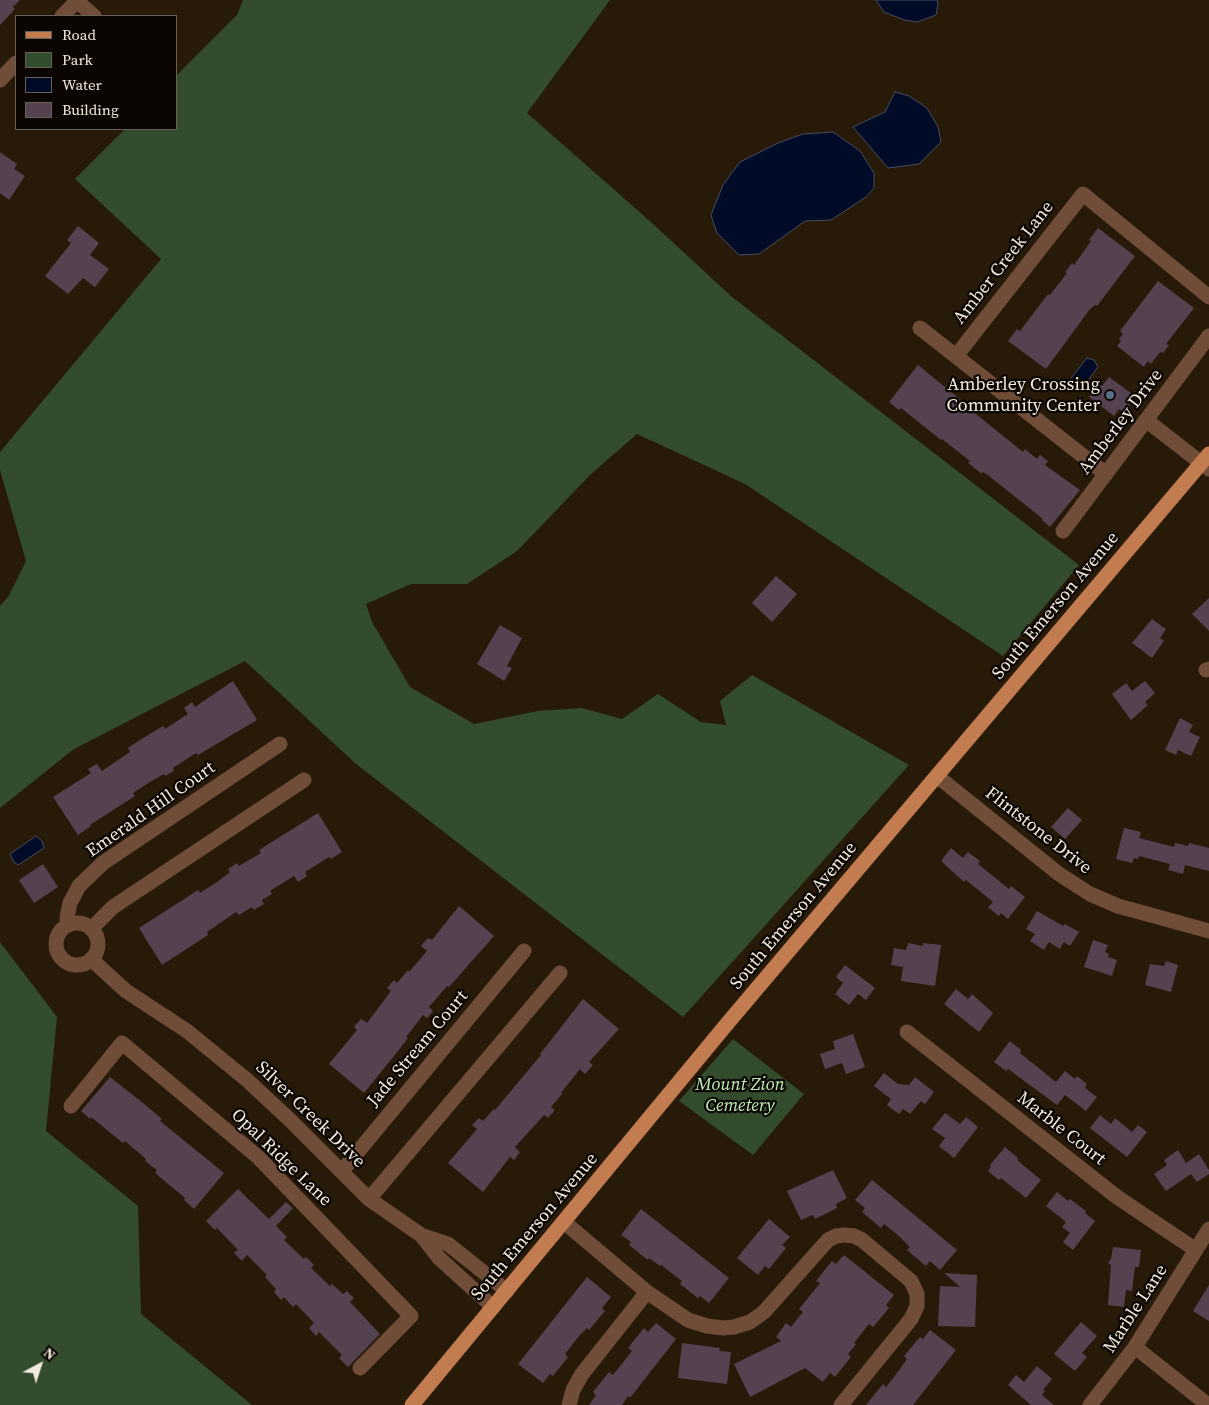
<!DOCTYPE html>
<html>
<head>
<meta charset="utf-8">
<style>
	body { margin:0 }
	#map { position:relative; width:1209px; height:1405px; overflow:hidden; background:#271a09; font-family:"Source Serif 4",serif }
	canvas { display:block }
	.legend { position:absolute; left:15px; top:15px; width:162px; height:115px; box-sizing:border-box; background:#0b0602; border:1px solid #68615a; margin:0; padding:6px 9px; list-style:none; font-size:15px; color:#f3eadf }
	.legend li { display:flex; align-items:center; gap:10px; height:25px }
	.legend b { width:25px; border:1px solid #68615a }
	.north { position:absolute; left:15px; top:1340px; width:50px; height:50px; -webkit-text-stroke:4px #0b0602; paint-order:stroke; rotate:40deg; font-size:14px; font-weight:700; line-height:20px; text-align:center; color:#f3eadf }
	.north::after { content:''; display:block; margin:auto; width:18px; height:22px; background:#f3eadf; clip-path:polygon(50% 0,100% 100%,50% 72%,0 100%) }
</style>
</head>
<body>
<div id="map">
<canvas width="1209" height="1405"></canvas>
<ul class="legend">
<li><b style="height:6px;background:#c27c4f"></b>Road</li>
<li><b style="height:14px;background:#324c2d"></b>Park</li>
<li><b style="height:14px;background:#000b27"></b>Water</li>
<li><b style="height:14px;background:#554250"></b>Building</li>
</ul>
<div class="north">N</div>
</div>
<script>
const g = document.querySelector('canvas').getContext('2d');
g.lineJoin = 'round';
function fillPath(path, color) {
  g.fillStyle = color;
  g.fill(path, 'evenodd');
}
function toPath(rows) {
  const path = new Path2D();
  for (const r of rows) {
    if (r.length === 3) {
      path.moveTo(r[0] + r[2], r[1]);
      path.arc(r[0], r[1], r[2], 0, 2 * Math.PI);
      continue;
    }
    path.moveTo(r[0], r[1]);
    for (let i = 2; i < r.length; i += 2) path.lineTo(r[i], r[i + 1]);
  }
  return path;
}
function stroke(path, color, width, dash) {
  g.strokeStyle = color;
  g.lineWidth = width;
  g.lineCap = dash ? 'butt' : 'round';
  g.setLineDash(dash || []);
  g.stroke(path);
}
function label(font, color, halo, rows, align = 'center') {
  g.font = font + ' "Source Serif 4",serif';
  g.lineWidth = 4.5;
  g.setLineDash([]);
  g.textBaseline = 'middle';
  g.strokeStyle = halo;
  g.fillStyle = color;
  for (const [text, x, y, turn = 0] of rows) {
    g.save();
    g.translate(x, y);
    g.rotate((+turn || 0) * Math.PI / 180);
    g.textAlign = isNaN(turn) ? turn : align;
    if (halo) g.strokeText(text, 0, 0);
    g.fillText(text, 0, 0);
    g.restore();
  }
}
fillPath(toPath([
	[243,0,610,0,527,113,652,223,732,297,1079,565,1003,656,745,484,637,434,591,474,517,551,467,584,411,584,366,604,372,622,410,687,474,724,538,711,582,708,622,719,658,694,701,722,726,725,720,701,752,675,909,765,683,1017,356,764,245,661,74,749,0,808,0,606,8,597,26,561,0,470,0,452,161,259,75,179,125,129,176,129,176,76,237,15],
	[0,942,57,1017,46,1131,138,1206,141,1314,252,1405,0,1405],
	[733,1039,804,1094,753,1155,679,1101]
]), '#324c2d');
const water = toPath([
	[876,0,937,0,938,4,936,15,917,22,904,20,884,12,876,0],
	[895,92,909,96,927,108,938,127,941,142,919,164,888,168,853,127,885,112,895,92],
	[833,132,860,151,874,173,874,188,866,197,831,220,805,221,759,254,739,255,717,233,711,215,723,185,740,162,778,143,803,134,833,132],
	[1087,358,1094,360,1098,367,1080,391,1073,390,1068,382,1087,358],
	[36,836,42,841,44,848,18,865,14,862,10,854,36,836]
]);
fillPath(water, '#000b27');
stroke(water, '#494e5e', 1);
fillPath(toPath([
	[0,0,20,0,13,7,15,9,0,25],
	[0,152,17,164,14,169,25,176,9,200,0,193],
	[78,226,99,243,90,255,109,269,95,287,83,278,68,294,45,276,71,243,67,240],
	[1098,228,1135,256,1097,306,1095,305,1090,309,1046,369,1008,341,1017,329,1020,331,1048,294,1050,295,1067,273,1065,272,1072,263,1074,265,1091,241,1089,240],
	[1158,281,1194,308,1166,344,1169,345,1163,353,1160,352,1151,364,1148,361,1144,367,1117,346,1121,341,1119,339,1123,334,1120,331],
	[918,365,972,409,971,410,1023,452,1025,449,1037,459,1040,455,1048,461,1045,465,1080,490,1050,527,1042,520,1043,519,989,476,983,472,982,474,968,463,970,461,942,439,941,440,901,408,899,410,889,402],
	[1109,377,1131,393,1126,401,1130,404,1123,412,1119,409,1114,416,1089,397,1099,384,1102,386],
	[776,576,797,594,772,622,752,603],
	[1209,598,1209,631,1192,614],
	[1152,619,1166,629,1160,638,1164,641,1152,658,1132,643],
	[500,625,522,638,507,666,512,668,504,681,477,664],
	[233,681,257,720,198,755,196,753,173,768,174,771,165,776,164,774,150,782,133,793,135,796,90,825,91,826,78,835,53,797,91,773,88,769,97,764,102,771,130,752,128,748,140,740,163,726,165,729,188,714,184,708,192,702,195,707],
	[1145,681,1155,693,1145,702,1148,705,1131,720,1112,694,1126,683,1132,691],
	[1180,718,1193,725,1189,732,1200,737,1191,756,1178,750,1176,755,1165,750],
	[1068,808,1082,820,1065,839,1051,827],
	[318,813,342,852,331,859,329,857,305,872,307,876,298,882,294,876,270,891,272,894,262,900,264,904,254,910,252,907,239,915,236,912,207,932,208,935,162,965,139,928,198,890,200,893,217,882,230,872,228,869,237,863,239,866,261,853,259,850],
	[1124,828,1141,832,1139,838,1174,847,1175,843,1188,846,1189,843,1209,848,1209,871,1185,865,1183,874,1168,870,1170,864,1139,856,1138,859,1134,858,1132,863,1116,859],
	[951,848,963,858,968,852,980,861,978,864,1009,889,1011,886,1025,897,1008,919,1001,913,999,916,988,907,993,902,966,880,964,882,941,861],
	[43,864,58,887,34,903,19,880],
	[459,906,494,936,449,987,447,986,429,1007,433,1011,427,1018,423,1015,406,1037,408,1038,398,1051,364,1093,329,1064,357,1030,354,1027,361,1019,367,1023,391,991,387,988,394,980,397,983,408,970,409,972,427,951,421,946,428,938,432,940],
	[1037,911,1063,926,1065,924,1079,932,1070,946,1064,942,1060,949,1049,942,1044,950,1030,941,1035,934,1026,929],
	[1093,940,1108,945,1105,952,1109,954,1108,957,1117,960,1112,976,1084,967],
	[908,943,923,946,923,943,941,945,935,986,901,981,903,967,891,965,894,948,906,950],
	[1166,961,1178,965,1171,992,1145,985,1150,964,1164,966],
	[845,965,875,988,866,1000,858,994,849,1005,835,994,843,983,836,977],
	[956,989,968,999,972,994,993,1013,979,1032,944,1004],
	[583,999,619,1029,589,1062,593,1065,585,1074,580,1069,561,1093,562,1094,551,1107,555,1110,548,1118,544,1115,515,1147,520,1152,514,1160,510,1157,483,1192,448,1163,477,1129,472,1125,479,1118,483,1121,494,1109,495,1110,541,1055,540,1054],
	[853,1034,865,1067,846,1074,842,1063,825,1069,820,1054,835,1049,833,1041],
	[1010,1041,1021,1050,1020,1053,1056,1082,1065,1071,1075,1079,1077,1076,1087,1084,1085,1088,1097,1097,1086,1111,1065,1095,1057,1105,1008,1069,1006,1071,994,1062],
	[884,1073,898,1084,909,1085,915,1077,934,1092,925,1104,921,1101,910,1114,903,1109,899,1114,887,1105,891,1099,874,1086],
	[110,1077,143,1103,162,1119,160,1121,224,1173,194,1209,184,1200,185,1198,155,1173,157,1170,145,1161,146,1159,125,1141,123,1143,91,1117,90,1119,81,1111],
	[945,1113,960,1124,966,1117,978,1127,954,1158,939,1146,945,1138,932,1129],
	[1100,1115,1111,1124,1115,1118,1132,1132,1138,1125,1147,1132,1127,1157,1090,1128],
	[1005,1147,1018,1158,1017,1160,1041,1180,1026,1198,1001,1178,999,1180,988,1171,991,1167,990,1165],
	[1178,1150,1186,1163,1199,1154,1209,1170,1209,1174,1197,1182,1191,1174,1166,1191,1154,1174,1167,1165,1164,1160],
	[833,1170,847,1198,836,1204,837,1208,815,1219,813,1215,801,1220,787,1191],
	[872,1180,957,1250,940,1270,930,1261,926,1266,907,1250,910,1247,900,1237,884,1224,881,1228,862,1212,865,1208,855,1200],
	[238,1189,269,1219,286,1202,293,1208,276,1226,287,1237,284,1240,304,1259,306,1257,314,1265,311,1268,330,1286,332,1284,343,1294,347,1291,354,1298,350,1302,380,1334,348,1367,339,1358,342,1355,319,1332,316,1336,309,1328,314,1323,296,1304,293,1307,284,1297,281,1300,274,1292,276,1289,265,1277,267,1275,247,1255,242,1261,234,1253,238,1250,217,1228,215,1230,206,1221],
	[1057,1192,1068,1201,1070,1199,1086,1211,1085,1213,1095,1221,1073,1250,1063,1242,1070,1233,1062,1227,1066,1222,1046,1206],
	[641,1209,729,1278,709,1303,700,1296,698,1298,680,1284,682,1281,661,1265,660,1266,649,1258,648,1260,629,1245,631,1242,621,1235],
	[769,1219,790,1237,782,1245,786,1248,769,1269,765,1266,758,1275,737,1258],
	[1113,1247,1141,1250,1139,1267,1135,1267,1132,1291,1126,1290,1124,1307,1108,1305,1111,1265,1108,1263,1111,1259],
	[844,1255,894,1295,886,1305,889,1308,873,1327,869,1324,854,1343,856,1344,848,1354,851,1357,835,1377,830,1373,823,1382,805,1368,750,1397,734,1364,781,1341,776,1337,786,1323,791,1327,803,1312,799,1309,820,1283,816,1281,832,1261,836,1264],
	[944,1273,977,1275,975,1327,938,1326,940,1286,960,1287],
	[587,1277,611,1297,602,1308,605,1311,589,1330,587,1328,579,1336,565,1354,568,1357,553,1376,550,1374,543,1383,518,1364],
	[1209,1285,1209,1321,1193,1311],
	[1081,1322,1097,1336,1082,1353,1087,1357,1075,1371,1054,1354],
	[656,1323,676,1339,630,1398,628,1396,622,1405,589,1405,596,1395,593,1392,609,1372,613,1375,632,1351,628,1348,644,1328,648,1332],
	[930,1330,956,1350,913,1405,866,1405,883,1384,886,1387,900,1369,907,1359,904,1356,920,1337,923,1339],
	[682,1343,720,1348,719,1351,731,1352,727,1384,678,1378],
	[1037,1366,1052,1379,1043,1390,1045,1391,1042,1395,1054,1405,1031,1405,1008,1385,1016,1375,1024,1382]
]), '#554250');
stroke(toPath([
	[77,1,94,16],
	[62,16,78,0],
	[0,80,16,63],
	[920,328,1106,474],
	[956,356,1083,194,1209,297],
	[1146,420,1209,469],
	[1063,531,1209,336],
	[1206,670,1209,669],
	[937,776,1059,874,1090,894,1118,906,1209,931],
	[77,944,21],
	[68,925,67,917,70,903,79,886,103,863,280,744],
	[91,929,113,907,304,780],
	[91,959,126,991,187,1031,247,1080,291,1121,369,1199,421,1235,448,1244,507,1291],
	[907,1032,1117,1197,1196,1250],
	[71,1106,122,1043,258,1157,411,1316,360,1368],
	[342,1171,524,951],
	[369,1199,560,973],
	[564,1222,647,1292,688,1320,707,1326,723,1328,734,1327,750,1322,764,1312,828,1240,836,1236,845,1235,854,1236,862,1240,911,1281,917,1294,917,1306,911,1319,841,1405],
	[421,1235,439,1258,493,1307],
	[1135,1347,1208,1405],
	[569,1405,573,1390,582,1374,647,1292],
	[1090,1405,1135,1347,1209,1229]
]), '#6f4d38', 15);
stroke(toPath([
	[412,1405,726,1025,1209,454]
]), '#c27c4f', 15);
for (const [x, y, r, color] of [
	[1110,395,5,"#5c6f8a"]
]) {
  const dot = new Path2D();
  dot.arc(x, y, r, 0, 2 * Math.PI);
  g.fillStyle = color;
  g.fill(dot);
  stroke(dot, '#0b0602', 2);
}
label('18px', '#f3eadf', '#0b0602', [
	["Amber Creek Lane",1004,263,-52],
	["Amberley Drive",1121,422,-53],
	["South Emerson Avenue",1056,606,-50],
	["Emerald Hill Court",151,810,-35],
	["Flintstone Drive",1038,831,38],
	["South Emerson Avenue",794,916,-50],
	["Jade Stream Court",418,1049,-50],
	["Silver Creek Drive",310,1115,44],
	["Marble Court",1061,1129,38],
	["Opal Ridge Lane",281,1158,44],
	["South Emerson Avenue",535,1227,-50],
	["Marble Lane",1136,1309,-57]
]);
label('18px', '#f3eadf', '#0b0602', [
	["Amberley Crossing",1100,385],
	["Community Center",1100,406]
], 'right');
label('italic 18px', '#bef0b5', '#0b0602', [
	["Mount Zion",740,1085],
	["Cemetery",740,1106]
]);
</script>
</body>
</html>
